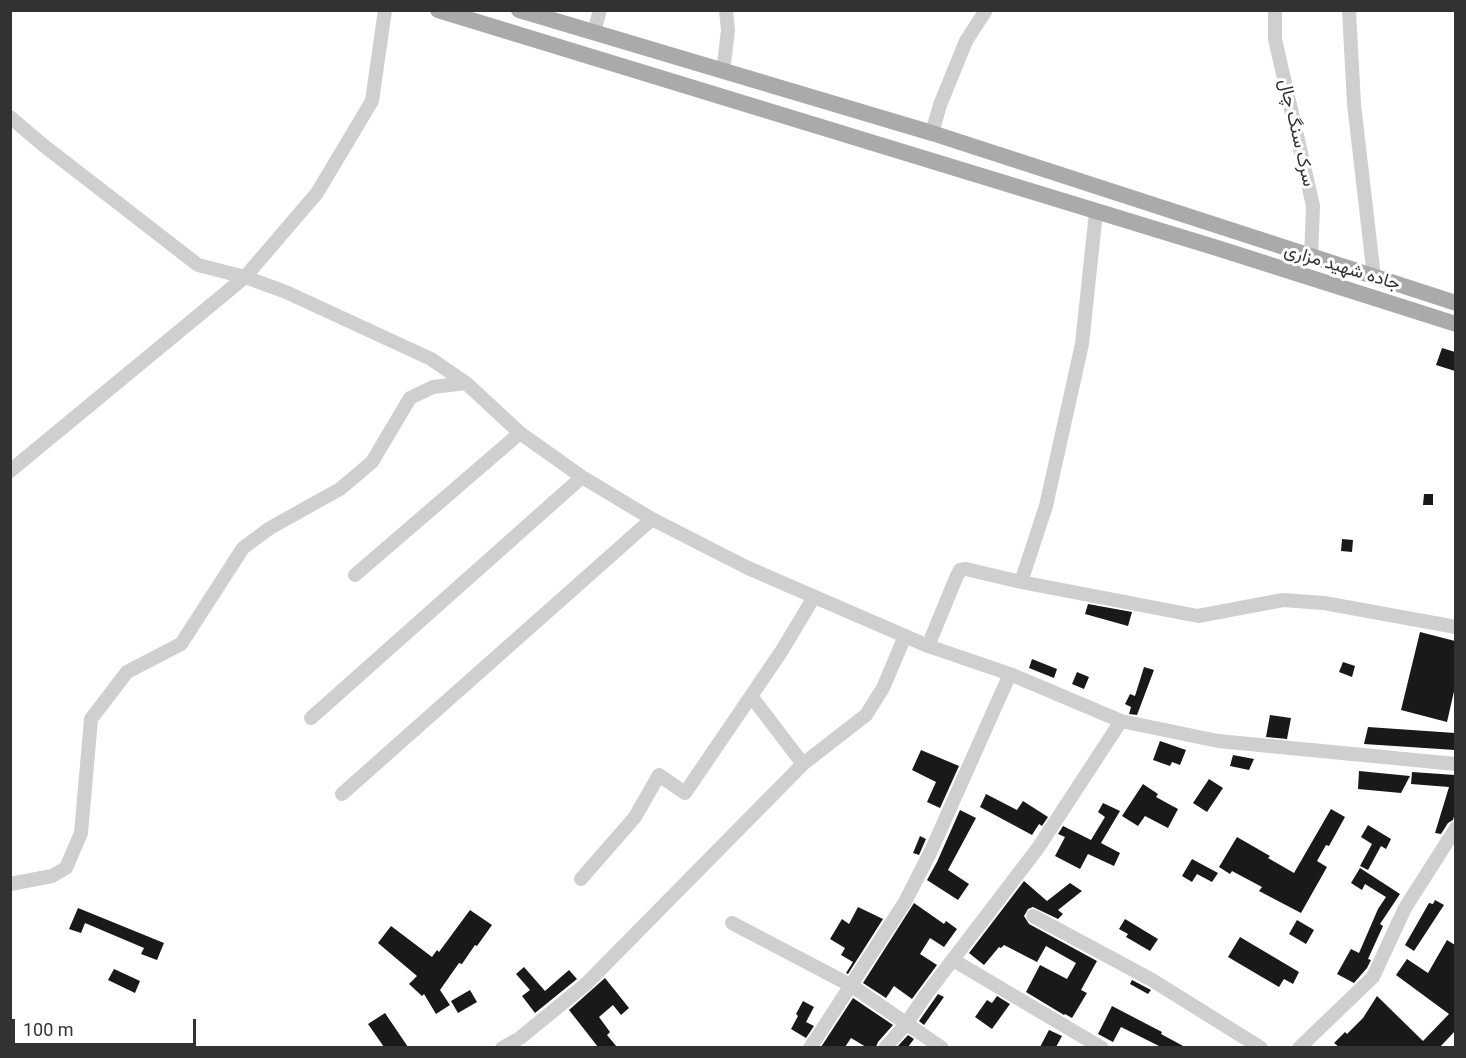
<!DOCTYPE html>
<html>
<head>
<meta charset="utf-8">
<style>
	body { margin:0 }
	#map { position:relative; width:1466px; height:1058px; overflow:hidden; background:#fff; font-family:Roboto,sans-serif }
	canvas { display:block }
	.frame { position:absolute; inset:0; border:12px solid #323232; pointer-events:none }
	.scale { position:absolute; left:12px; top:1019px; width:184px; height:27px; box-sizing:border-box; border:3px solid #323232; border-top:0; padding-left:8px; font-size:18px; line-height:21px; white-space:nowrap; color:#323232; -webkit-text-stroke:4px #fff; paint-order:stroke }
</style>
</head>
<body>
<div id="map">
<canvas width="1466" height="1058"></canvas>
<div class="frame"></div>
<div class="scale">100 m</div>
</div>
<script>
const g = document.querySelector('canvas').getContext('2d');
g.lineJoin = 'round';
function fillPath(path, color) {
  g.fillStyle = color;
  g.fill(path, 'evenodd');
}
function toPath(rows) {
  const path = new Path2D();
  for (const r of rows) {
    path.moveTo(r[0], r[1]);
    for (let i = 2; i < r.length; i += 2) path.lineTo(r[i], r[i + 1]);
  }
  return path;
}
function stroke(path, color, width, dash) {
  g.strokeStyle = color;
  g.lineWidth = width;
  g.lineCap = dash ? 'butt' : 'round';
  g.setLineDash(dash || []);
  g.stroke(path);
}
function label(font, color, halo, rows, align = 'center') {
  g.font = font + ' Roboto,Vazirmatn,sans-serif';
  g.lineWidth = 6;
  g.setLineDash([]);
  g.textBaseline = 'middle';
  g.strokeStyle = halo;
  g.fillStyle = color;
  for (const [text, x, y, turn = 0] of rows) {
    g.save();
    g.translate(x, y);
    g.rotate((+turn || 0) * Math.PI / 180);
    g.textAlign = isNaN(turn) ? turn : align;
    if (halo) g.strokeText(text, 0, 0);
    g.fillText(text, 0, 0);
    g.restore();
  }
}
fillPath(toPath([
	[1442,348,1455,352,1455,371,1436,365],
	[1424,494,1433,494,1433,505,1423,505],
	[1342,539,1353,540,1352,552,1341,551],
	[1088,604,1132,612,1128,626,1085,614],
	[1420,632,1455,641,1455,687,1447,722,1401,710],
	[1032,659,1057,669,1054,678,1029,668],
	[1343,662,1355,666,1352,677,1339,672],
	[1144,667,1154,670,1137,715,1129,714,1131,707,1125,704,1130,694,1135,696],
	[1077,672,1089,677,1084,689,1072,684],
	[1270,715,1291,718,1287,739,1266,737],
	[1368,727,1455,733,1455,750,1364,744],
	[1160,741,1186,750,1180,765,1172,762,1170,766,1153,760],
	[921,750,959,766,940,808,927,802,936,782,912,770],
	[1233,755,1254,759,1249,770,1230,766],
	[1359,771,1410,776,1401,793,1358,789],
	[1412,772,1455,775,1455,813,1453,820,1448,823,1441,834,1435,833,1449,787,1411,784],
	[1209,779,1223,788,1207,812,1193,803],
	[1143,784,1158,794,1156,797,1178,809,1168,828,1145,816,1138,826,1122,816],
	[986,794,1017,810,1023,801,1048,817,1042,826,1039,824,1032,835,980,807],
	[1103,803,1120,811,1101,843,1120,853,1114,866,1088,854,1080,869,1055,856,1065,837,1058,834,1063,826,1091,840,1105,817,1098,812],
	[1331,809,1345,817,1329,846,1326,845,1317,861,1327,867,1301,913,1259,891,1262,887,1232,871,1230,874,1219,867,1237,837,1270,856,1268,858,1294,873],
	[960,810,976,818,948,870,969,884,958,900,927,880,937,862],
	[1368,825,1391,839,1386,849,1381,846,1368,870,1360,866,1372,844,1361,837],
	[920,836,926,839,919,855,913,853],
	[1192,859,1218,873,1212,882,1197,874,1192,882,1182,876],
	[1360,868,1400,894,1380,924,1383,926,1368,959,1371,960,1367,968,1354,983,1337,974,1351,949,1359,953,1378,909,1386,897,1365,884,1362,890,1351,883],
	[1024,881,1047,901,1070,883,1082,891,1058,910,1063,914,1058,919,1033,907,1028,909,1024,916,1029,924,1097,961,1081,990,1087,993,1072,1018,1065,1014,1064,1015,1026,992,1040,965,1067,979,1076,963,1046,946,1037,962,1004,945,1001,948,999,947,984,965,969,953],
	[1435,900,1444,905,1414,951,1405,945,1429,903,1433,904],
	[914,903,944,924,946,921,957,929,944,947,930,938,920,954,937,965,912,999,894,986,886,998,863,983],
	[858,907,883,919,848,974,846,973,853,962,841,955,845,948,830,939,842,919,849,924],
	[78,908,164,943,157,960,141,954,144,948,85,923,81,933,69,929],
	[470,910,492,925,477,946,475,945,462,964,459,963,440,990,450,1005,436,1014,424,994,422,996,409,984,417,976,378,943,391,926,432,957,437,950,439,952],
	[1125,919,1158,939,1150,951,1126,937,1128,934,1119,929],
	[1297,920,1314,930,1306,944,1289,934],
	[1240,937,1299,972,1293,984,1284,979,1279,987,1228,957],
	[1447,940,1455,945,1455,1031,1440,1047,1339,1047,1334,1043,1345,1032,1347,1034,1363,1018,1377,996,1423,1041,1449,1014,1396,975,1407,959,1428,973],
	[524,967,545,991,569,970,577,979,535,1013,522,996,530,990,516,974],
	[114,969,140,981,135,993,108,980],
	[605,978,629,1008,621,1015,613,1005,599,1017,610,1032,607,1035,617,1047,598,1047,569,1010],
	[1132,980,1151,990,1148,994,1130,984],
	[470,990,477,1002,458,1013,451,1001],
	[938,994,944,997,924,1025,919,1021],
	[997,996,1010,1004,992,1029,975,1017,987,1000,992,1003],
	[853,998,893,1025,878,1042,876,1047,866,1047,851,1038,845,1047,821,1047],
	[803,1001,814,1007,806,1022,814,1026,806,1038,791,1029,798,1016,796,1014],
	[1112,1006,1162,1032,1161,1034,1185,1047,1161,1047,1121,1027,1113,1042,1098,1034],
	[385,1013,408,1047,384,1047,368,1024],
	[1049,1030,1062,1036,1056,1047,1040,1047],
	[908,1035,914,1039,908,1047,897,1047]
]), '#191919');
stroke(toPath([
	[1275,10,1275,39,1313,206,1311,257],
	[1349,10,1354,104,1374,277],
	[594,32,600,10],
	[723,72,728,30,726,10],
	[10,117,43,145,198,265,245,277,286,292,431,359,466,383,520,433,582,477,652,519,748,568,928,646,1010,674,1121,721,1218,741,1456,764],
	[932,133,940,105,966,41,986,10],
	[10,471,245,277,317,193,372,101,385,10],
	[355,575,520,433],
	[1021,582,1046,506,1082,344,1096,212],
	[928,646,956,578,960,570,966,569,1021,582,1198,616,1283,600,1324,603,1456,627],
	[751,696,803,764],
	[311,718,582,477],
	[342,794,652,519],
	[581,879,635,817,659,775,685,793,781,652,814,597],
	[10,884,52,876,66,868,81,833,91,719,127,672,181,644,243,548,270,528,340,489,372,462,410,398,433,387,466,383],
	[1033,916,1152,980,1261,1048],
	[732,923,852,986,942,1048],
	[953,960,1102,1048],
	[502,1048,520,1038,586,984,803,764,866,715,883,688,905,636],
	[810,1048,905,902,931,851,1010,674],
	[885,1048,906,1024,925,996,1038,848,1121,721],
	[1299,1048,1373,977,1405,908,1456,828]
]), '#cfcfcf', 14);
stroke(toPath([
	[438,10,1217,248,1456,324],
	[519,10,932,133,1456,303]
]), '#aaa', 16);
label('18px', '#323232', '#fff', [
	["سرک سنگ چال",1296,133,77],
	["جاده شهید مزاری",1342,268,17]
]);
</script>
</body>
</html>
